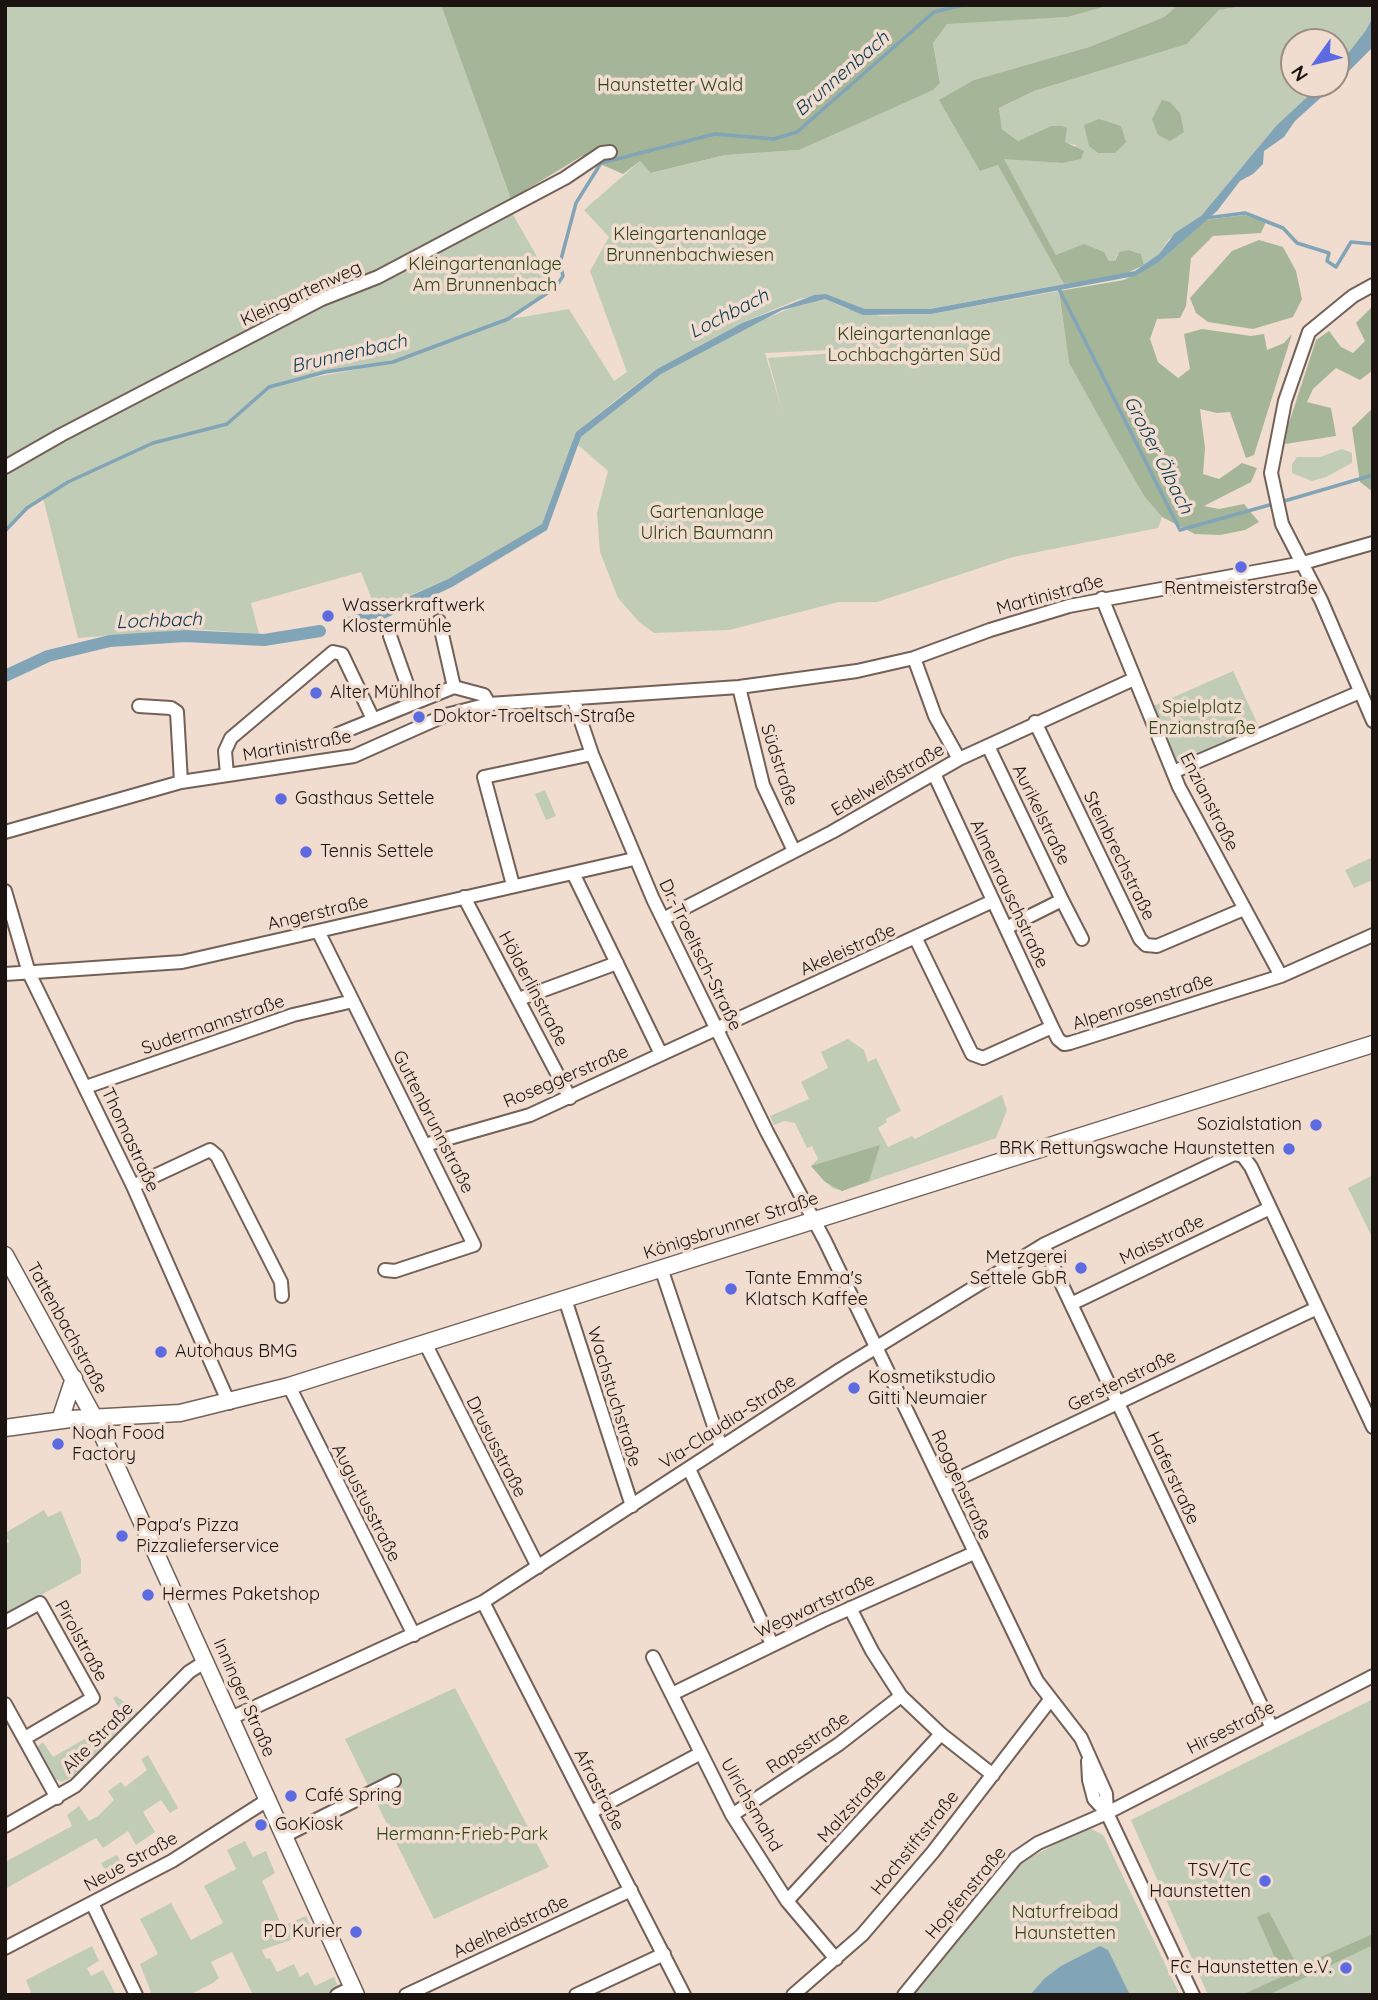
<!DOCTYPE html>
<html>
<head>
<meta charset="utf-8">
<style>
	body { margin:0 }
	#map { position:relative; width:1378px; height:2000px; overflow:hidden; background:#f1dcd0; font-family:Quicksand,sans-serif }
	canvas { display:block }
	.frame { position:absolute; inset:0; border:7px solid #1a130f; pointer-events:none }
	.north { position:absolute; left:1280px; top:28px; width:70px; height:70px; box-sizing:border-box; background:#f1dcd0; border:2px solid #9b8c83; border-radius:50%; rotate:236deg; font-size:19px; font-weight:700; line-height:28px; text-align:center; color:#1a130f }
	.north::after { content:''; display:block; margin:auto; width:24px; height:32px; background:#5d6be2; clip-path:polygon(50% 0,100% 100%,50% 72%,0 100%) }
</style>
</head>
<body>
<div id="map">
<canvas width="1378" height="2000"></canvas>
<div class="frame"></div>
<div class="north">N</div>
</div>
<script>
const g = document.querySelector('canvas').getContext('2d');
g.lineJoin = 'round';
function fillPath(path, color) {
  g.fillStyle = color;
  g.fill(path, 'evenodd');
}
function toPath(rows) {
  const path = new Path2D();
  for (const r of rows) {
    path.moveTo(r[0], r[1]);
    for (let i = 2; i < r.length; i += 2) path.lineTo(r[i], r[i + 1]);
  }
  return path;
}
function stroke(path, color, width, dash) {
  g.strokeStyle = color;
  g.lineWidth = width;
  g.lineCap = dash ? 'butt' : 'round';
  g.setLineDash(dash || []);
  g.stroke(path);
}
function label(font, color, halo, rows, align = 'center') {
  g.font = font + ' Quicksand,sans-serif';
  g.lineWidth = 7;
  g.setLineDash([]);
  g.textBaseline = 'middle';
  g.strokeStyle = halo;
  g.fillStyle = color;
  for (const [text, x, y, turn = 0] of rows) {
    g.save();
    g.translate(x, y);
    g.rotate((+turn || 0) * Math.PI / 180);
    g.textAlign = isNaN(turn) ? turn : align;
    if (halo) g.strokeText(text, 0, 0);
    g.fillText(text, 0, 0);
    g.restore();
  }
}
fillPath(toPath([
	[5,5,441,5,511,199,508,206,555,288,510,319,569,309,614,381,627,372,590,271,609,237,584,210,640,161,652,173,725,155,799,150,940,82,933,43,947,23,1068,17,1110,5,1178,5,1164,17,1089,47,974,80,998,164,1064,284,930,309,865,309,826,294,799,299,742,323,657,369,621,396,576,432,542,524,448,579,376,610,361,572,251,603,259,634,194,629,78,638,43,498,27,508,5,531],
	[373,365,373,366,285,383,325,372],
	[1249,5,1373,5,1373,17,1366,30,1336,69,1336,42,1294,42,1294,84,1321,84,1276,126,1201,216,1169,239,1159,254,1144,265,1141,254,1129,250,1117,254,1115,261,1109,261,1104,252,1056,255,1003,158,1062,163,1076,145,1065,143,1064,135,1051,126,1018,141,1002,129,999,108,1034,91,1187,44,1219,10],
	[1059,291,1069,363,1144,496,1162,517,1158,528,1013,557,877,602,839,602,729,630,654,633,639,622,618,598,600,552,597,513,608,471,578,445,581,437,661,374,744,328,802,303,825,299,847,309,882,316,931,314],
	[852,349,852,365,838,360,836,353,768,358,783,413,765,353],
	[1342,449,1352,453,1352,463,1326,477,1312,481,1292,473,1292,464,1297,457,1320,457],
	[1233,671,1259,727,1183,761,1173,762,1149,708],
	[545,790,556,816,546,820,535,794],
	[1373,857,1373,880,1354,888,1345,870],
	[848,1039,864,1050,868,1062,876,1058,901,1111,886,1119,887,1122,878,1128,888,1147,912,1136,915,1139,1002,1095,1007,1110,996,1138,842,1191,832,1188,811,1166,818,1159,812,1146,807,1148,795,1123,784,1121,774,1125,770,1116,809,1099,801,1082,828,1068,821,1052],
	[1373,1175,1373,1239,1348,1188],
	[44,1510,48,1517,61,1511,81,1560,81,1573,5,1615,5,1544,9,1542,5,1533],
	[455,1688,549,1867,434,1919,345,1739],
	[116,1696,139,1713,76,1775,62,1782,55,1779,36,1748,43,1742,53,1757,95,1733,93,1730,122,1713,113,1698],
	[1373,1699,1373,1995,1208,1995,1131,1820],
	[148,1755,178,1808,170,1813,161,1800,143,1812,155,1832,136,1845,128,1831,103,1848,96,1838,5,1889,5,1862,72,1826,67,1815,79,1806,89,1821,98,1816,114,1800,108,1791,121,1782,125,1787,147,1770,141,1759],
	[1088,1827,1103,1835,1180,1995,913,1995,1022,1862],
	[245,1841,253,1857,266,1851,275,1873,262,1881,282,1926,306,1916,313,1932,262,1950,266,1959,270,1958,277,1972,294,1964,300,1977,308,1972,315,1986,334,1977,339,1989,329,1995,253,1995,232,1952,211,1962,219,1978,213,1983,189,1995,152,1995,140,1964,158,1954,140,1919,171,1903,191,1940,223,1923,204,1886,236,1869,227,1850],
	[117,1855,126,1872,110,1880,101,1863],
	[92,1946,99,1961,87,1968,91,1976,103,1970,115,1993,32,1995,26,1980]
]), '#c1ccb7');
fillPath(toPath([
	[441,5,1110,5,1068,17,947,24,933,43,940,83,933,90,799,150,725,155,651,173,640,161,623,174,582,156,511,199],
	[1178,5,1249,5,1219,10,1187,44,1034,91,999,108,1002,129,1018,141,1051,126,1062,126,1067,128,1065,142,1084,151,1081,159,1062,163,1004,159,1056,255,1084,244,1104,252,1109,261,1115,261,1119,252,1129,250,1141,254,1144,265,1123,275,1064,284,998,165,980,171,939,100,974,80,1089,47,1164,17],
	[1162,100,1170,102,1180,113,1184,132,1170,141,1158,135,1152,119],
	[1099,119,1121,126,1126,142,1115,153,1098,153,1089,146,1084,125],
	[1244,215,1266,222,1261,233,1213,236,1191,258,1186,306,1180,318,1157,319,1150,339,1158,362,1178,378,1190,369,1184,334,1202,329,1251,336,1264,334,1267,350,1284,343,1292,334,1254,455,1246,458,1230,412,1217,413,1200,409,1205,448,1203,474,1219,479,1242,463,1257,468,1251,482,1204,506,1219,509,1244,504,1259,522,1245,530,1220,535,1195,534,1162,517,1144,496,1112,440,1069,363,1059,291,1124,280,1159,262,1206,220],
	[1259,240,1283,247,1296,271,1302,299,1293,317,1253,329,1208,322,1196,313,1190,298,1232,251],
	[1373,306,1373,370,1360,380,1336,368,1313,389,1307,402,1331,408,1336,436,1285,444,1288,426,1316,340,1329,331,1341,347,1353,353,1365,341,1356,323],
	[1373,408,1373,492,1360,482,1352,428],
	[880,1145,869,1181,842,1191,825,1182,811,1166],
	[1269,1912,1298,1967,1373,1934,1373,1945,1268,1995,1242,1995,1283,1976,1257,1917]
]), '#a5b597');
fillPath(toPath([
	[1373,17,1373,47,1336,84,1336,69,1366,30],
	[1321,84,1336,84,1295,121,1284,137,1264,151,1263,164,1253,174,1240,181,1217,211,1159,262,1135,276,931,314,863,315,825,299,782,310,661,374,581,437,547,530,452,587,371,625,344,632,341,619,390,605,448,579,542,524,576,432,657,369,742,323,814,295,826,294,865,309,930,309,1135,271,1159,254,1175,233,1201,216,1276,126],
	[1100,1946,1108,1950,1130,1995,1030,1995,1045,1978,1061,1966]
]), '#82a4b7');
stroke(toPath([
	[1206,218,1245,213,1283,228,1297,243,1329,253,1327,261,1336,267,1351,242,1373,244],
	[1059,289,1180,530,1273,504],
	[1281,502,1373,475],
	[5,531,27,508,68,482,153,443,227,424,269,387,325,372,393,362,508,319,555,288,563,276,560,263,576,203,601,163,715,134,774,139,797,132,934,12,963,5]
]), '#82a4b7', 3.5);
stroke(toPath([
	[5,676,48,656,110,641,185,636,264,640,320,631]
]), '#82a4b7', 12);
const street = toPath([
	[1373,285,1353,296,1309,332,1285,401,1271,473,1282,524,1321,600,1373,721],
	[5,467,61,435,322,299,378,277,565,178,602,153,610,152],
	[1102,598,1179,787,1281,976],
	[439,621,454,687],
	[390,636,413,701],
	[914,658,935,716,959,759],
	[739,687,763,785,794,851],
	[573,698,592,754,653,899,767,1132,825,1241,1037,1681,1081,1738,1106,1794,1107,1813],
	[139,706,171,708,177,712,181,782],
	[1035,722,1140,939,1146,945,1157,946,1244,909],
	[338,734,454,687,484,695,489,704],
	[988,746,1062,900,1006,928],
	[1173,772,1360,692],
	[227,775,225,751,231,738,333,652,342,654,373,719],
	[935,776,1052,1027],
	[5,832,181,782,354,756,446,715,489,704,739,687,857,671,914,658,990,630,1069,606,1303,563,1373,543],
	[573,873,661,1054],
	[513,885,484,777,592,754],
	[5,891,29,973,133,1186,229,1403],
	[464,897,570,1098],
	[1062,900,1082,939],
	[663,919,832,832,959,759,1134,679],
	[318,931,474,1245,395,1271,385,1270],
	[916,939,972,1054,983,1058,1052,1027,1058,1039,1064,1044,1070,1043,1281,976,1373,935],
	[5,974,182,962,634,859],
	[519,999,617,963],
	[86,1087,293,1015,353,1001],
	[425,1145,530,1115,993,901],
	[133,1186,210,1150,217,1156,281,1282,282,1296],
	[1043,1245,1271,1726],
	[661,1268,721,1447],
	[565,1299,632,1506],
	[1071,1304,1270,1208],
	[425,1343,538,1567],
	[289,1386,414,1635],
	[689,1469,772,1644],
	[943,1486,1317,1308],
	[483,1602,684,1995],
	[850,1608,872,1651,901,1696,941,1734,993,1775],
	[5,1622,40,1603,93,1698,25,1738],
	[653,1657,732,1815,787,1901,836,1959],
	[672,1694,824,1620,974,1553],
	[5,1704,57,1798],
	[231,1718,483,1602,841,1369,1043,1245,1234,1154,1243,1156,1251,1167,1373,1427],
	[1088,1761,1089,1780,1094,1799,1107,1813,1193,1995],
	[591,1812,701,1753],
	[732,1815,839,1744,901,1696],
	[5,1826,75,1786,189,1672,206,1661],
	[286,1835,394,1781],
	[787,1901,941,1734],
	[92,1903,136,1995],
	[5,1948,172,1861,269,1799],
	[337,1995,353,1987],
	[406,1995,631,1890],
	[576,1995,664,1954],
	[793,1995,862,1935,933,1852,1050,1700],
	[904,1995,1016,1858,1038,1843,1107,1813,1373,1676]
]);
const secondary = toPath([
	[5,1255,95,1419,356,1995],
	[60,1420,74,1378],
	[5,1428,70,1419,180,1413,289,1386,1373,1044]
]);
stroke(street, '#736157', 16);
stroke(secondary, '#736157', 19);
stroke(street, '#fff', 12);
stroke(secondary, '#fff', 16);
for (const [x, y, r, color] of [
	[1241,567,7,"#5d6be2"],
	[328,616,7,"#5d6be2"],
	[316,693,7,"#5d6be2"],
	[419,717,7,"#5d6be2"],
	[281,799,7,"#5d6be2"],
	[306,852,7,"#5d6be2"],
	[1316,1125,7,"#5d6be2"],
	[1289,1149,7,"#5d6be2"],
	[1081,1268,7,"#5d6be2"],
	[731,1289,7,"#5d6be2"],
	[161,1352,7,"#5d6be2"],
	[854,1388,7,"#5d6be2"],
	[58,1444,7,"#5d6be2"],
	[122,1536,7,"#5d6be2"],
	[148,1595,7,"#5d6be2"],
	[291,1796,7,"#5d6be2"],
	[261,1825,7,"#5d6be2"],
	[1265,1881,7,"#5d6be2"],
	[356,1932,7,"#5d6be2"],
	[1346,1968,7,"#5d6be2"]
]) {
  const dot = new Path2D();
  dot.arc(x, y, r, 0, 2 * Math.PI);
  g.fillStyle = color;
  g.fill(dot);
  stroke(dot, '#f1dcd0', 2.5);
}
label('18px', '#304617', '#f1dcd0', [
	["Haunstetter Wald",670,86],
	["Kleingartenanlage",690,235],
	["Brunnenbachwiesen",690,256],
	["Kleingartenanlage",485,265],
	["Am Brunnenbach",485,286],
	["Kleingartenanlage",914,335],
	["Lochbachgärten Süd",914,356],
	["Gartenanlage",707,513],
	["Ulrich Baumann",707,534],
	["Spielplatz",1202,708],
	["Enzianstraße",1202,729],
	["Hermann-Frieb-Park",462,1835],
	["Naturfreibad",1065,1913],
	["Haunstetten",1065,1934]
]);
label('18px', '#1a130f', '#f1dcd0', [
	["Kleingartenweg",301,294,-25],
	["Martinistraße",1050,595,-15],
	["Martinistraße",297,746,-10],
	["Südstraße",779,765,72],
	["Edelweißstraße",888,780,-30],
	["Enzianstraße",1209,802,63],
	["Aurikelstraße",1041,815,64],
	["Steinbrechstraße",1119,856,64],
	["Almenrauschstraße",1009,894,65],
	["Angerstraße",318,913,-13],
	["Akeleistraße",848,950,-24],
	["Dr.-Troeltsch-Straße",700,955,64],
	["Hölderlinstraße",533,989,62],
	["Alpenrosenstraße",1143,1002,-18],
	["Sudermannstraße",213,1025,-19],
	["Roseggerstraße",566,1077,-23],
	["Guttenbrunnstraße",433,1122,63],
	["Thomastraße",130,1140,65],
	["Königsbrunner Straße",731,1226,-18],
	["Maisstraße",1162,1240,-26],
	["Tattenbachstraße",67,1328,61],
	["Gerstenstraße",1122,1381,-26],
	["Wachstuchstraße",614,1397,73],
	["Via-Claudia-Straße",728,1422,-33],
	["Drususstraße",496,1447,63],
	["Haferstraße",1173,1478,65],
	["Roggenstraße",961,1485,65],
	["Augustusstraße",366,1503,63],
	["Wegwartstraße",815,1606,-25],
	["Pirolstraße",81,1641,61],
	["Inninger Straße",244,1698,66],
	["Hirsestraße",1231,1728,-27],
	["Alte Straße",98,1738,-45],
	["Rapsstraße",808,1743,-34],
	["Afrastraße",599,1790,63],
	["Ulrichsmahd",751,1805,60],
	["Malzstraße",852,1806,-48],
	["Hochstiftstraße",915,1843,-51],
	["Neue Straße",131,1862,-29],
	["Hopfenstraße",966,1893,-50],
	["Adelheidstraße",511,1927,-25]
]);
label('18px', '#1a130f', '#f1dcd0', [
	["Rentmeisterstraße",1241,589,"center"],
	["Wasserkraftwerk",342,606],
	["Klostermühle",342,627],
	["Alter Mühlhof",330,693],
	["Doktor-Troeltsch-Straße",433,717],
	["Gasthaus Settele",295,799],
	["Tennis Settele",320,852],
	["Sozialstation",1302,1125,"right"],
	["BRK Rettungswache Haunstetten",1275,1149,"right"],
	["Metzgerei",1067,1258,"right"],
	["Settele GbR",1067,1279,"right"],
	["Tante Emma's",745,1279],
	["Klatsch Kaffee",745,1300],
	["Autohaus BMG",175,1352],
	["Kosmetikstudio",868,1378],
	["Gitti Neumaier",868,1399],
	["Noah Food",72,1434],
	["Factory",72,1455],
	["Papa's Pizza",136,1526],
	["Pizzalieferservice",136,1547],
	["Hermes Paketshop",162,1595],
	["Café Spring",305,1796],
	["GoKiosk",275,1825],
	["TSV/TC",1251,1871,"right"],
	["Haunstetten",1251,1892,"right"],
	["PD Kurier",342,1932,"right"],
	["FC Haunstetten e.V.",1332,1968,"right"]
], 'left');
label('italic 19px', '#09394e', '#f1dcd0', [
	["Brunnenbach",842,74,-41],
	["Lochbach",729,314,-27],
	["Brunnenbach",349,354,-13],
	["Großer Ölbach",1158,455,63],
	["Lochbach",159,621,-2]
]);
</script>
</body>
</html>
